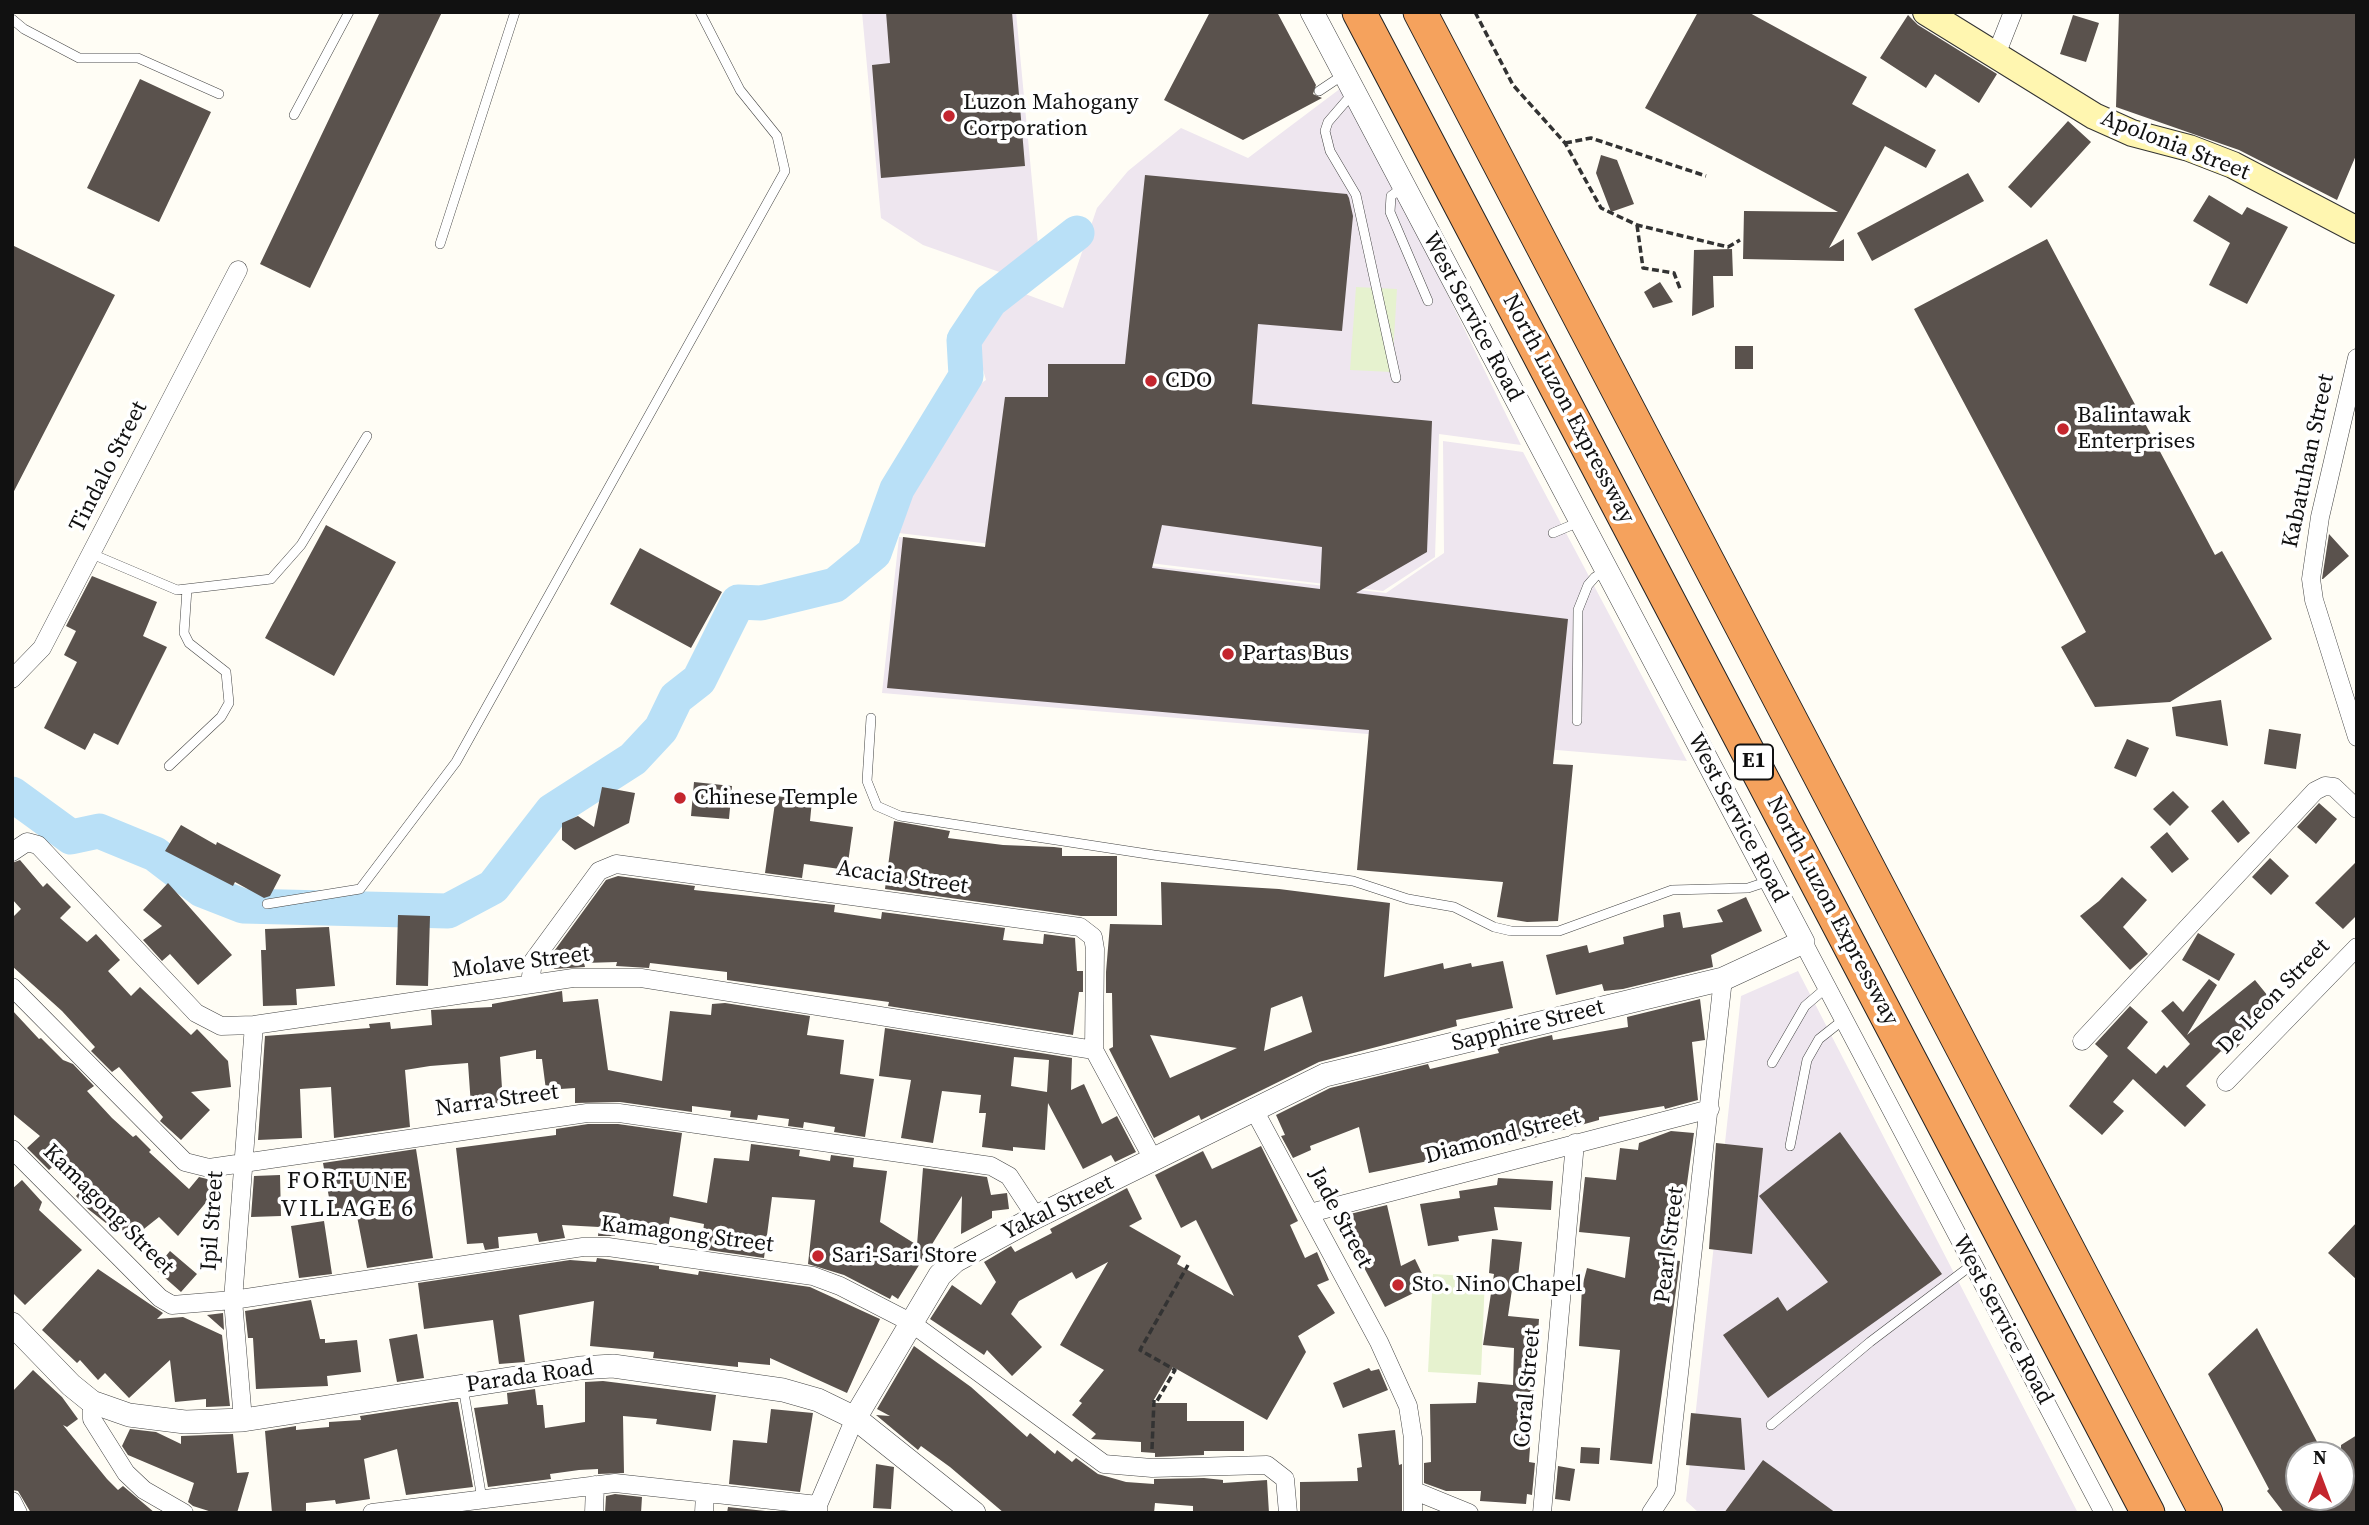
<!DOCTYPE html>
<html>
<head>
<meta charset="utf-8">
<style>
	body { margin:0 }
	#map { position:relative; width:2369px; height:1525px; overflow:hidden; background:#fffdf5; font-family:"Source Serif 4",serif }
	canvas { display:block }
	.frame { position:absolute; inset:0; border:14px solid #111; pointer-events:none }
	.north { position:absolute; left:2285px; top:1441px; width:70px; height:70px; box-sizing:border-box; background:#fff; border:2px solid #a0a0a0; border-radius:50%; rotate:0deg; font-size:19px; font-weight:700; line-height:28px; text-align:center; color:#111 }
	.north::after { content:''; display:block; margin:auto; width:24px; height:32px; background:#c4262e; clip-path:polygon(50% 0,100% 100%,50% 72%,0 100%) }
</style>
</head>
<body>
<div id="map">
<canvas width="2369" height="1525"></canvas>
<div class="frame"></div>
<div class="north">N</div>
</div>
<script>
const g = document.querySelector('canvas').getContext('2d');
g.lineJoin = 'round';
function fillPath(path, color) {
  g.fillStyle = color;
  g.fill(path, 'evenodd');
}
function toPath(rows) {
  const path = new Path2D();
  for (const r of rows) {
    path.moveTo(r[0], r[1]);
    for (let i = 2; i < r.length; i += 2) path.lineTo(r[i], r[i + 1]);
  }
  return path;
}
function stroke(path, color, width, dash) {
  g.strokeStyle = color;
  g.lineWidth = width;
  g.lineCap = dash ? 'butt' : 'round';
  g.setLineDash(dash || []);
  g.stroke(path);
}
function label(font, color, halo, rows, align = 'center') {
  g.font = font + ' "Source Serif 4",serif';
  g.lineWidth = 7;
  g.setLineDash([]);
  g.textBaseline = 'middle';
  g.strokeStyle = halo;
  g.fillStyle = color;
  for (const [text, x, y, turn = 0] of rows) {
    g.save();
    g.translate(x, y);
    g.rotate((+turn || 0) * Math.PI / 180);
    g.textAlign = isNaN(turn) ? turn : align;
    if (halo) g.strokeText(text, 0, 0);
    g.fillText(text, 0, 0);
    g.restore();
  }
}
fillPath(toPath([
	[862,12,1016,12,1039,255,1008,275,923,245,881,218],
	[1345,85,1521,445,1439,434,1435,557,1383,591,882,531,952,403,986,380,973,335,1009,288,1063,308,1097,208,1128,171,1181,128,1248,158],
	[1443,441,1523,452,1687,761,882,693,899,537,1386,593,1444,553],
	[1798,971,2078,1513,1699,1513,1686,1501,1741,996]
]), '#eee6ef');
fillPath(toPath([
	[1356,287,1397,289,1392,372,1350,370],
	[1433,1274,1485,1277,1481,1375,1428,1372]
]), '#e6f2cf');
stroke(toPath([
	[12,794,71,837,99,831,155,854,202,890,243,906,448,911,493,887,552,811,633,759,661,729,676,698,699,680,738,602,761,603,835,585,874,553,897,489,966,376,964,340,990,301,1077,233]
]), '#b9e0f7', 35);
fillPath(toPath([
	[380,12,442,12,310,288,260,264],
	[886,12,1012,12,1025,166,881,178,872,65,890,63],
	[1210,12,1277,12,1316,85,1313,94,1322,98,1243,140,1164,100],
	[1698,12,1748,12,1867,77,1852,104,1936,150,1926,168,1885,146,1829,248,1844,239,1844,261,1743,259,1744,211,1838,212,1645,108],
	[2119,12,2357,12,2357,153,2337,200,2239,150,2116,107],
	[1908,15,1918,25,1997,74,1979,103,1935,74,1926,88,1880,58],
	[2073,15,2099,23,2086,62,2060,54],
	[140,79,211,112,159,222,87,188],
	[2068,121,2091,142,2031,208,2008,187],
	[1601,155,1617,160,1634,204,1611,212,1596,173],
	[1968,173,1984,201,1872,261,1857,233],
	[1145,175,1347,194,1349,198,1353,216,1342,331,1258,324,1252,404,1432,421,1427,552,1356,593,1568,619,1553,764,1573,765,1558,921,1527,922,1497,917,1503,882,1357,870,1369,730,887,688,903,537,985,547,1005,397,1048,397,1048,364,1125,364],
	[1162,525,1322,547,1320,589,1152,568],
	[2209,195,2242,215,2247,207,2288,227,2247,304,2209,285,2230,243,2193,221],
	[2047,239,2215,555,2222,551,2272,639,2170,702,2095,707,2061,647,2086,632,1914,309],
	[12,245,115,295,12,495],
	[1732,249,1733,276,1713,276,1714,307,1692,316,1694,250],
	[1660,282,1673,302,1653,308,1644,292],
	[1735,346,1753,346,1753,369,1735,369],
	[326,525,396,562,334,676,265,638],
	[2329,534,2349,556,2323,579,2322,579],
	[640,548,722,592,691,648,610,604],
	[92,576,157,602,143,636,167,647,118,745,94,733,85,750,44,728,77,662,64,655,76,631,66,626],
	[2221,700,2228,746,2176,736,2172,707],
	[2269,729,2301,734,2296,769,2264,764],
	[2127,739,2149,748,2136,777,2114,768],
	[694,782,732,786,729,819,691,816],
	[602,787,635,793,629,823,575,850,562,840,562,823,578,816,594,827],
	[2173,791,2189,807,2170,826,2153,809],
	[776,796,812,800,810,821,853,827,847,870,804,864,802,878,765,873],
	[2223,800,2250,833,2238,843,2211,811],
	[2319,803,2337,819,2316,844,2297,827],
	[894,821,950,831,948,838,1003,845,1054,847,1062,848,1062,856,1117,856,1117,916,1081,916,885,889],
	[181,825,216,845,217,842,281,875,270,896,264,898,235,882,233,886,165,851],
	[2167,832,2189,859,2172,873,2150,847],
	[2270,858,2289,876,2271,895,2252,877],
	[20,860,43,887,47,883,71,907,60,918,87,942,96,934,120,960,108,971,131,996,140,987,191,1035,197,1029,228,1061,231,1087,191,1092,210,1110,181,1140,160,1121,163,1117,119,1067,112,1072,91,1051,95,1047,62,1011,12,966,12,918,21,909,12,899,12,863],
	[2357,861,2357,915,2343,929,2315,903],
	[618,876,695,886,694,890,835,905,834,912,881,919,882,912,1005,928,1003,940,1043,944,1044,934,1075,938,1077,971,1083,971,1083,992,1079,992,1073,1035,888,1006,889,1002,727,980,727,972,650,963,649,968,616,966,617,962,584,963,585,967,554,969,552,954,606,880],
	[2122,877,2147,900,2123,927,2148,954,2130,970,2080,916,2099,901],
	[1161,882,1279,889,1390,903,1384,977,1443,963,1444,969,1471,963,1472,967,1503,961,1513,1008,1456,1020,1457,1026,1319,1062,1201,1120,1199,1115,1154,1138,1109,1049,1113,1047,1112,993,1106,993,1106,972,1110,924,1162,925],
	[1302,996,1312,1032,1264,1051,1271,1008],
	[1150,1035,1237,1048,1170,1078],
	[168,883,232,955,198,985,170,954,162,961,143,940,162,926,143,910],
	[1746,897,1762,931,1711,955,1713,967,1623,989,1604,991,1602,984,1556,995,1546,955,1587,945,1589,953,1624,944,1623,937,1664,927,1663,915,1680,912,1683,928,1723,922,1717,910],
	[398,915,430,916,428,986,396,985],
	[329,927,335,986,296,989,297,1005,263,1006,261,950,266,950,265,929],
	[2198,933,2235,954,2219,981,2182,960],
	[2209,979,2217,985,2187,1035,2255,980,2276,1006,2237,1038,2242,1042,2228,1057,2221,1051,2186,1086,2206,1105,2185,1127,2133,1079,2113,1102,2124,1111,2102,1135,2069,1106,2108,1056,2095,1044,2130,1006,2148,1022,2127,1048,2156,1074,2164,1065,2167,1068,2190,1044,2161,1011,2173,1001,2183,1012],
	[562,991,563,1002,598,999,608,1070,662,1081,670,1011,711,1015,712,1004,725,1003,810,1016,807,1035,844,1040,840,1074,874,1079,865,1137,834,1132,835,1127,804,1122,803,1128,788,1126,789,1119,758,1115,757,1120,730,1117,731,1111,692,1106,692,1112,620,1102,575,1103,575,1088,546,1090,542,1059,536,1059,536,1050,500,1057,503,1104,471,1106,468,1063,430,1066,405,1070,410,1127,334,1138,331,1087,300,1089,302,1138,258,1140,265,1036,370,1028,369,1024,390,1022,391,1029,432,1025,431,1010,492,1007,492,1004],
	[1700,999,1705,1040,1692,1042,1698,1100,1665,1109,1664,1106,1599,1117,1599,1120,1512,1144,1369,1173,1359,1127,1310,1146,1311,1150,1293,1158,1281,1136,1285,1135,1276,1115,1330,1088,1428,1064,1430,1069,1499,1053,1497,1048,1552,1035,1553,1040,1628,1027,1627,1017],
	[12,1010,39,1039,41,1038,63,1060,73,1064,94,1086,87,1091,112,1118,133,1137,136,1135,151,1150,149,1152,189,1189,199,1177,207,1179,218,1188,178,1236,159,1217,130,1240,116,1222,111,1227,88,1209,76,1196,82,1189,54,1165,49,1170,27,1148,40,1136,12,1113],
	[885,1028,1072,1058,1071,1090,1084,1084,1102,1124,1117,1116,1136,1152,1115,1162,1111,1155,1083,1169,1048,1103,1045,1150,1013,1147,1013,1151,982,1147,986,1113,979,1113,981,1095,942,1091,933,1143,901,1138,911,1080,879,1076],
	[1014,1057,1049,1060,1047,1092,1011,1086],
	[588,1124,618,1124,682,1133,673,1196,707,1203,714,1158,749,1161,751,1144,800,1150,799,1156,830,1161,831,1155,854,1158,853,1167,887,1171,880,1222,917,1245,923,1168,987,1177,991,1195,1007,1193,1009,1209,992,1211,992,1218,961,1234,962,1196,898,1299,892,1295,890,1299,844,1275,808,1264,815,1200,772,1197,764,1258,701,1249,704,1224,670,1217,668,1229,630,1224,630,1229,615,1228,615,1236,598,1236,599,1227,562,1225,565,1238,539,1242,537,1233,498,1237,499,1248,485,1250,483,1243,467,1244,456,1148,556,1135,556,1129],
	[1671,1131,1694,1133,1681,1227,1676,1226,1672,1260,1680,1261,1652,1464,1610,1460,1620,1350,1579,1346,1582,1287,1587,1268,1625,1278,1630,1237,1579,1232,1585,1177,1616,1180,1620,1148,1638,1150,1639,1143],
	[1840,1132,1942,1274,1768,1398,1723,1335,1778,1297,1787,1311,1828,1282,1759,1196],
	[1716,1143,1763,1148,1752,1254,1709,1249],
	[1261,1146,1298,1221,1290,1225,1305,1258,1317,1252,1329,1280,1317,1285,1335,1313,1298,1336,1306,1352,1267,1420,1173,1367,1152,1403,1187,1403,1187,1421,1244,1421,1244,1451,1204,1451,1204,1455,1155,1457,1155,1453,1141,1452,1141,1442,1091,1439,1096,1434,1072,1415,1082,1403,1079,1401,1104,1370,1060,1345,1108,1262,1076,1279,1072,1272,1019,1301,1011,1314,1042,1347,1012,1376,987,1350,984,1355,930,1319,952,1285,981,1305,996,1282,984,1262,1011,1246,1015,1252,1052,1233,1050,1229,1127,1188,1142,1219,1129,1226,1181,1256,1177,1264,1234,1296,1196,1220,1181,1228,1155,1175,1203,1151,1212,1169],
	[416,1149,433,1258,367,1268,356,1211,332,1215,323,1163],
	[280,1175,281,1216,251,1217,254,1176],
	[1498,1178,1553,1181,1551,1210,1494,1207,1498,1230,1458,1236,1459,1241,1428,1246,1420,1204,1460,1198,1459,1191,1497,1185],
	[22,1180,42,1202,39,1210,82,1250,25,1305,12,1292,12,1189],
	[1387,1205,1401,1266,1415,1259,1428,1286,1385,1307,1360,1260,1350,1214],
	[324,1221,332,1274,299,1278,291,1226],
	[2357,1222,2357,1280,2328,1253],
	[1492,1239,1522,1242,1518,1277,1514,1276,1508,1316,1539,1319,1529,1462,1535,1463,1532,1495,1527,1494,1526,1504,1480,1501,1481,1491,1446,1491,1424,1483,1424,1463,1431,1462,1430,1404,1476,1403,1478,1382,1513,1385,1514,1348,1483,1345,1494,1274,1489,1273],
	[170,1251,197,1274,181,1292,155,1269],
	[597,1258,659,1266,659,1269,698,1275,699,1271,810,1287,880,1319,847,1393,770,1358,770,1365,738,1362,738,1367,653,1358,654,1352,590,1346,594,1301,519,1315,525,1362,499,1364,493,1320,424,1329,418,1283,570,1260,596,1262],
	[98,1269,163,1313,157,1319,183,1317,222,1335,230,1406,206,1407,206,1399,175,1402,170,1360,129,1398,105,1373,98,1380,80,1360,77,1363,42,1330],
	[311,1300,320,1339,325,1339,325,1343,357,1340,361,1372,327,1376,328,1386,256,1389,253,1338,248,1338,245,1311],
	[223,1313,224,1330,207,1315],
	[2257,1328,2324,1455,2299,1455,2299,1497,2341,1497,2341,1445,2357,1435,2357,1513,2284,1513,2267,1491,2269,1489,2208,1374],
	[417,1334,424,1378,397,1382,389,1339],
	[914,1346,971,1387,1027,1437,1030,1433,1055,1454,1057,1450,1072,1462,1076,1458,1098,1474,1126,1482,1154,1484,1154,1479,1204,1478,1223,1480,1223,1483,1267,1480,1269,1513,1193,1513,1193,1506,1155,1503,1154,1513,1004,1513,950,1467,921,1446,918,1450,876,1415,890,1416,877,1409],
	[1369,1368,1371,1371,1379,1369,1388,1390,1343,1408,1333,1383],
	[33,1370,62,1397,78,1419,67,1427,63,1425,107,1479,118,1490,123,1486,155,1513,31,1513,18,1491,12,1490,12,1392],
	[603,1381,716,1395,711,1431,656,1424,657,1419,623,1416,624,1473,598,1474,598,1469,579,1470,550,1474,551,1479,488,1487,474,1408,508,1404,507,1393,535,1389,537,1405,543,1405,545,1428,585,1422,585,1382],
	[452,1402,458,1402,473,1487,406,1495,397,1449,364,1459,370,1499,336,1504,335,1500,306,1503,306,1513,272,1513,265,1431,296,1426,296,1430,329,1427,329,1422,361,1420,360,1416],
	[771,1409,813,1413,800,1492,729,1484,733,1440,767,1443],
	[1691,1413,1741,1418,1745,1470,1686,1465],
	[130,1429,156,1432,181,1444,181,1436,233,1434,237,1473,249,1472,237,1513,215,1513,193,1506,188,1502,194,1483,128,1455,122,1446],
	[1395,1430,1399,1465,1402,1464,1402,1513,1300,1513,1300,1482,1358,1481,1357,1468,1362,1467,1358,1434],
	[1581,1447,1600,1448,1599,1464,1580,1463],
	[1763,1460,1836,1513,1724,1513],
	[876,1464,894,1467,891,1509,873,1508],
	[1558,1466,1575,1469,1570,1501,1555,1499],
	[615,1494,642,1497,641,1513,605,1513,606,1496],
	[728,1507,784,1513,727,1513]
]), '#5a524d');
const service = toPath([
	[12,19,24,29,79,58,138,58,219,94],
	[1319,91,1343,75],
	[1353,93,1328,122,1325,131,1330,151,1356,195,1396,378],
	[294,115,349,12],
	[1402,188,1391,196,1390,212,1428,301],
	[440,244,515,12],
	[1553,533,1579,522],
	[92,554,177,590,271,579,301,545,367,436],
	[871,718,867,781,877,806,900,816,1154,855,1353,881,1408,899,1454,907,1494,927,1511,931,1559,931,1672,890,1748,888,1769,881],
	[1577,721,1578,610,1588,585,1595,577,1605,571],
	[169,766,221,717,229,703,226,672,189,643,184,633,187,589],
	[267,904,360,889,456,762,785,171,777,136,740,90,700,12],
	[1772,1063,1805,1006,1826,988],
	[1790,1146,1807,1060,1819,1039,1843,1020],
	[463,1387,482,1499],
	[1771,1425,1870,1342,1973,1264]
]);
const minor = toPath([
	[1996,55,2013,12],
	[2357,358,2320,517,2311,579,2314,600,2357,737],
	[12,679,42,648,238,270],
	[12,852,27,842,38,845,196,1013,221,1026,254,1025,573,978,641,978,1094,1050],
	[1803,942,2104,1513],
	[530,984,533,961,599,871,616,864,1080,927,1093,937,1095,949,1094,1050,1154,1161],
	[12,987,185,1162,209,1168,587,1113,619,1113,991,1166,1009,1176,1036,1217],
	[2082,1041,2315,791,2325,786,2334,787,2357,809],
	[2226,1082,2357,947],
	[1253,1108,1379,1342,1408,1406,1413,1438,1413,1513],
	[12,1149,160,1298,172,1305,233,1300,583,1247,608,1247,813,1276,840,1286,910,1322,1104,1464,1152,1468,1267,1465,1285,1479,1288,1513],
	[1310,1213,1710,1109],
	[92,1402,92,1419,126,1473,144,1490,184,1513],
	[243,1420,233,1300,254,1025],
	[1415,1491,1469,1513],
	[12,1501,18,1513],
	[372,1513,615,1483,818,1505],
	[594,1513,595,1485],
	[704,1513,705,1493],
	[818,1513,818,1505,855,1418],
	[1542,1513,1575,1143],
	[1651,1513,1666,1490,1723,979]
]);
const tertiary = toPath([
	[12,1324,71,1385,92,1402,129,1415,185,1422,243,1420,580,1368,613,1366,783,1390,818,1400,855,1418,974,1513],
	[855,1418,940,1275,955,1261,1036,1217,1325,1075,1723,979,1803,942,1312,12]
]);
const secondary = toPath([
	[1926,12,2094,116,2132,133,2189,148,2233,165,2357,230]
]);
const motorway = toPath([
	[1359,12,2148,1513],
	[1420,12,2206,1513]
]);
stroke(service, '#444', 10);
stroke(minor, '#444', 19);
stroke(tertiary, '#444', 24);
stroke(secondary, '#333', 28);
stroke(motorway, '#222', 35);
stroke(toPath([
	[1475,12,1513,85,1565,143,1601,208,1637,225,1728,247,1740,240],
	[1565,143,1591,138,1706,176],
	[1637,225,1643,268,1674,273,1681,291],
	[1152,1449,1154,1400,1157,1401,1175,1370,1140,1350,1188,1265]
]), '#333', 3.5, [7, 3.5]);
stroke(service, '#fff', 9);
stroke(minor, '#fff', 18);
stroke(tertiary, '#fff', 23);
stroke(secondary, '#fff6b0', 26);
stroke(motorway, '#f5a25d', 33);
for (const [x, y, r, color] of [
	[949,116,7,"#c4262e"],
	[1151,381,7,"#c4262e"],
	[2063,429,7,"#c4262e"],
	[1228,654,7,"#c4262e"],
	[680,798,7,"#c4262e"],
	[818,1256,7,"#c4262e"],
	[1398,1285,7,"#c4262e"]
]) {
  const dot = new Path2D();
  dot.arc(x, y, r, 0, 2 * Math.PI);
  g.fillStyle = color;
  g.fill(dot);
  stroke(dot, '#fff', 2.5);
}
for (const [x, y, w] of [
	[1754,762,38]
]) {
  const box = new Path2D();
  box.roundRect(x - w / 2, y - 17.5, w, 35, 5);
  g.fillStyle = '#fff';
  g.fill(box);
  stroke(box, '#111', 2);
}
label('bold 21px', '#111', null, [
	["E1",1754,762]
]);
label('23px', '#111', '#fff', [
	["Luzon Mahogany",963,103],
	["Corporation",963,129],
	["CDO",1165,381],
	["Balintawak",2077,416],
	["Enterprises",2077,442],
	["Partas Bus",1242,654],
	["Chinese Temple",694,798],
	["Sari-Sari Store",832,1256],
	["Sto. Nino Chapel",1412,1285]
], 'left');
label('23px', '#111', '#fff', [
	["Apolonia Street",2175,146,21],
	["West Service Road",1472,317,62],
	["North Luzon Expressway",1568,409,62],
	["Kabatuhan Street",2309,461,-78],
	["Tindalo Street",109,467,-63],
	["West Service Road",1737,818,62],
	["Acacia Street",902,878,8],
	["North Luzon Expressway",1832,911,62],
	["Molave Street",521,963,-7],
	["De Leon Street",2274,997,-46],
	["Sapphire Street",1528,1026,-14],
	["Narra Street",497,1101,-8],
	["Diamond Street",1503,1137,-15],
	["Yakal Street",1058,1208,-26],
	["Kamagong Street",108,1210,45],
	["Jade Street",1340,1218,62],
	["Ipil Street",213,1221,-86],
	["Kamagong Street",687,1235,7],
	["Pearl Street",1670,1245,-83],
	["West Service Road",2002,1320,62],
	["Parada Road",530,1377,-8],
	["Coral Street",1528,1388,-85]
]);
g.letterSpacing = '2px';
label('24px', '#111', '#fff', [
	["FORTUNE",348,1182],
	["VILLAGE 6",348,1210]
]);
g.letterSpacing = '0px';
</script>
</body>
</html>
